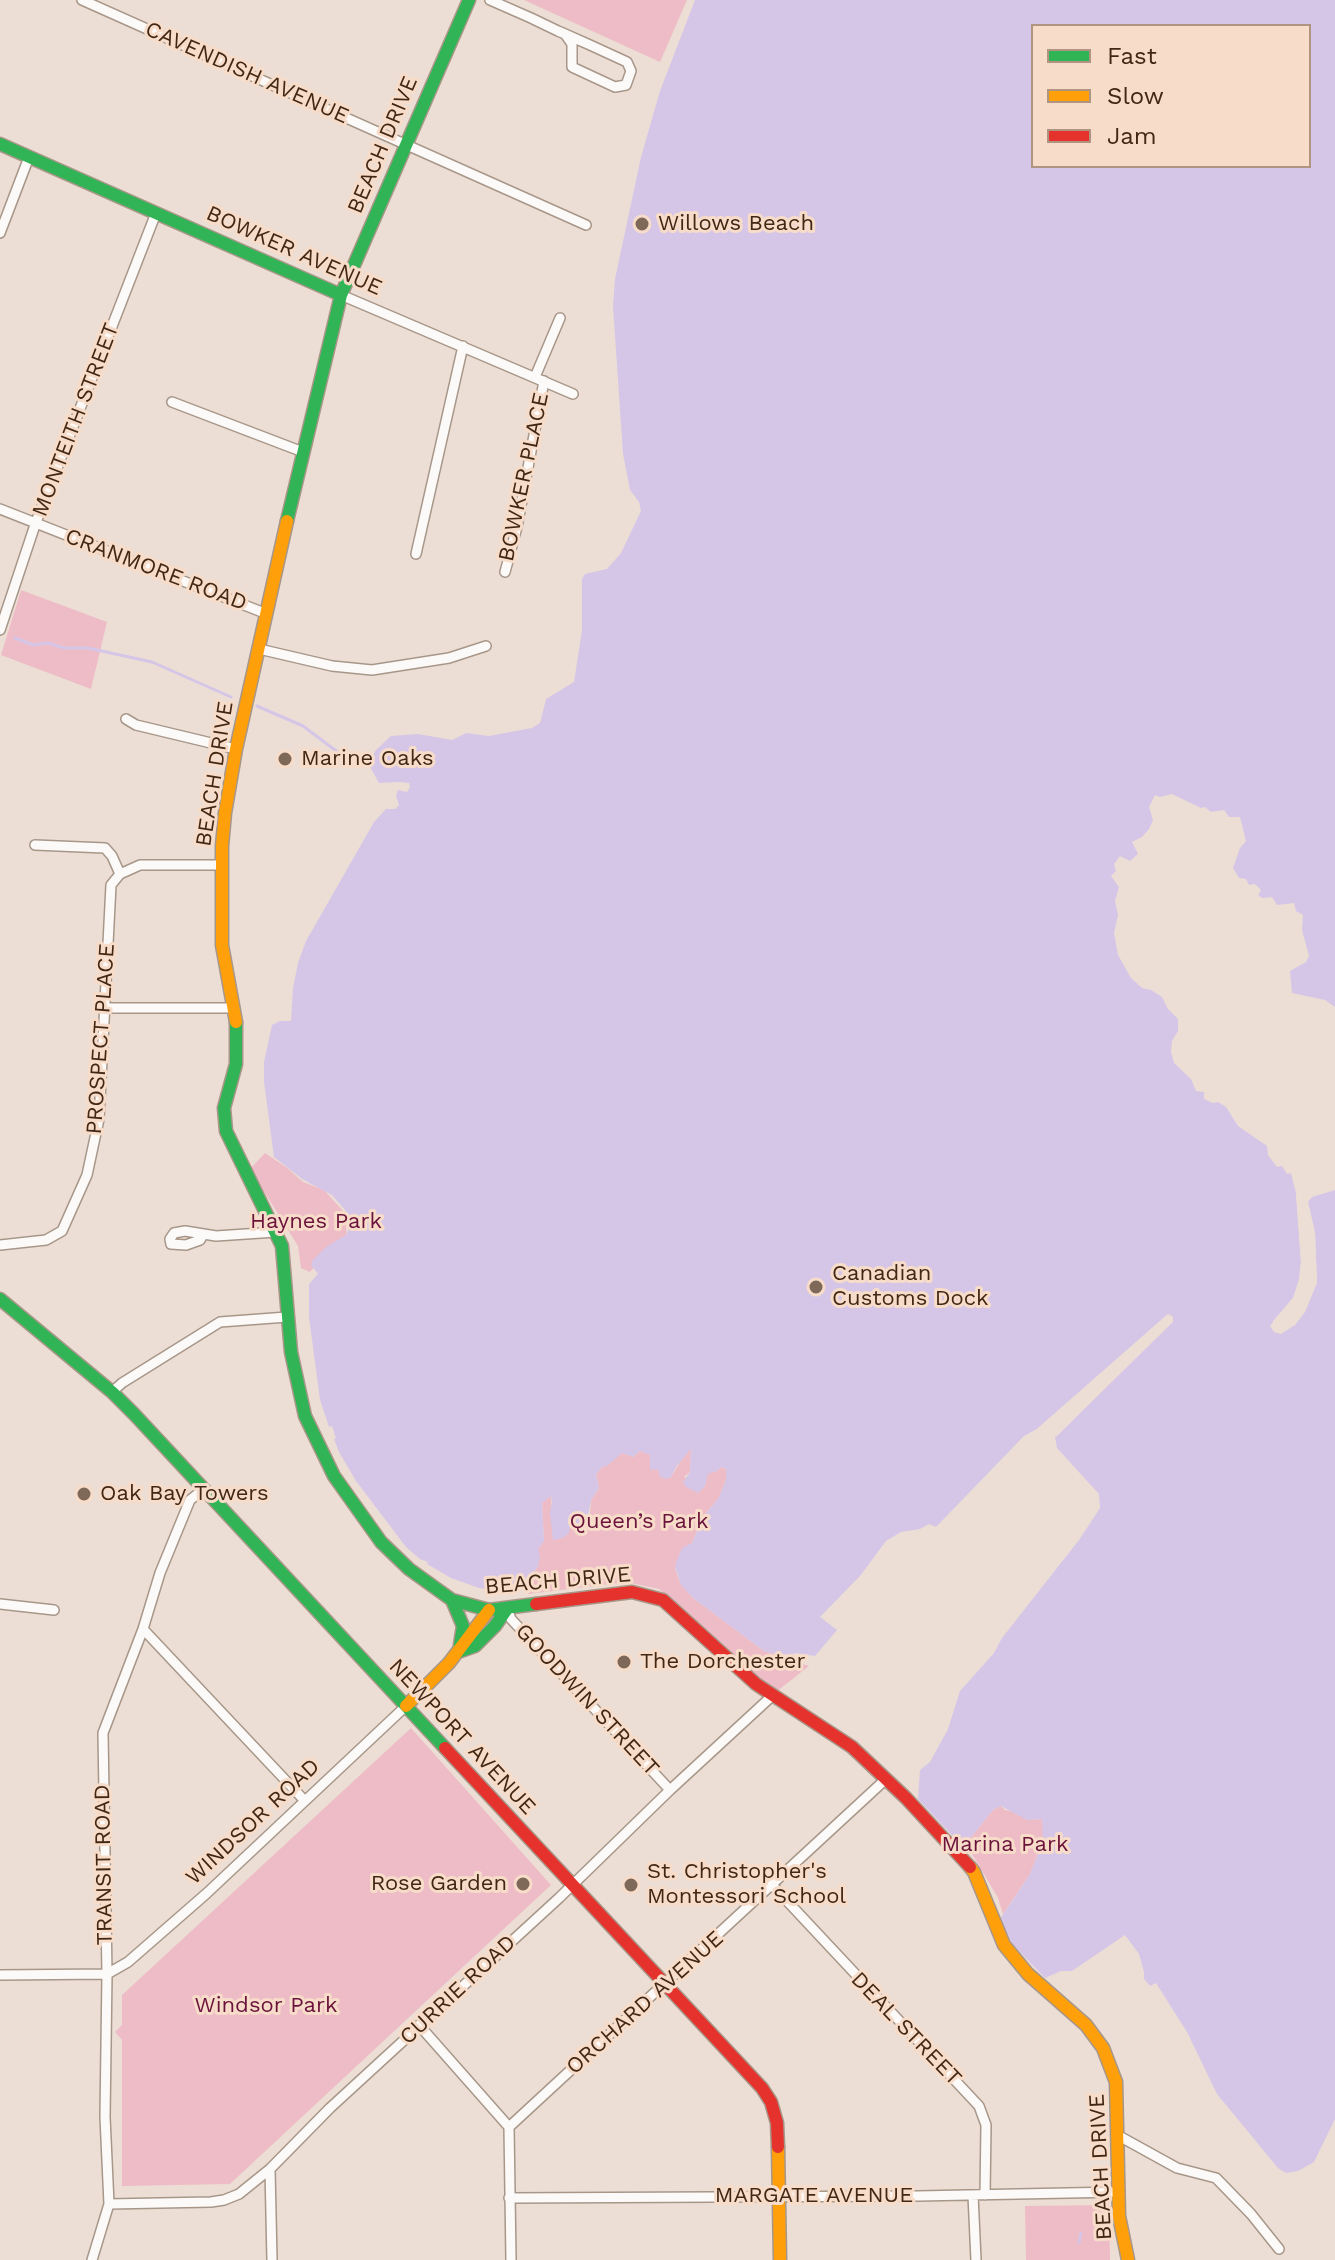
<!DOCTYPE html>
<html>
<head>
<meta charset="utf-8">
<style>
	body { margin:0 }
	#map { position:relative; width:1335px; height:2260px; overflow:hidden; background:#ecded4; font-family:"Work Sans",sans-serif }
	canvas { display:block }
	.legend { position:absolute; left:1031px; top:24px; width:280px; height:144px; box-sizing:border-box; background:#f7dcc9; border:2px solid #af9481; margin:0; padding:10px 14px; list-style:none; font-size:24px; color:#422814 }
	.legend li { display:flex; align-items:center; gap:16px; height:40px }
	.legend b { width:40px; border:2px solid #af9481 }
</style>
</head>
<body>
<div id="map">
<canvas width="1335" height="2260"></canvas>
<ul class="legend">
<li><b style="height:10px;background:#30b455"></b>Fast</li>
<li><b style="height:10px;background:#ff9f0a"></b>Slow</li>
<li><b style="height:10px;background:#e5322d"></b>Jam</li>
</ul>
</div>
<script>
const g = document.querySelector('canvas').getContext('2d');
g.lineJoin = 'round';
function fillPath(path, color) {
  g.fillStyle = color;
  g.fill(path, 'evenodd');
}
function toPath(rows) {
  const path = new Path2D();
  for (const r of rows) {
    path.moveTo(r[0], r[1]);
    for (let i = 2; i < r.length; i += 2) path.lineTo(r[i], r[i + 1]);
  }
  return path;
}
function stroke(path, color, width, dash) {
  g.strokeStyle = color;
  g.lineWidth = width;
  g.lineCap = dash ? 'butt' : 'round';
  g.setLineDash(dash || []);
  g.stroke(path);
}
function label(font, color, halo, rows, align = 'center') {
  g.font = font + ' "Work Sans",sans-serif';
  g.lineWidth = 6;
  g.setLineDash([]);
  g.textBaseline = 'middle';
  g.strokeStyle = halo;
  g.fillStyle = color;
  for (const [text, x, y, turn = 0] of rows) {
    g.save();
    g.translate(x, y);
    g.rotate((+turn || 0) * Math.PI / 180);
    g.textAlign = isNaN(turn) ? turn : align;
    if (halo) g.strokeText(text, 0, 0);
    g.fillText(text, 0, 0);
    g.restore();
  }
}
fillPath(toPath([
	[524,0,687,0,660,62],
	[21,590,107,622,91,689,1,655],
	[265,1153,286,1167,303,1182,324,1190,345,1213,347,1240,322,1258,310,1272,301,1268,298,1246,250,1169],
	[688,1449,691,1449,690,1472,684,1477,705,1486,708,1473,717,1471,721,1467,726,1469,726,1480,718,1499,695,1526,698,1529,692,1543,675,1568,679,1580,693,1598,764,1651,809,1666,776,1692,659,1589,626,1582,529,1594,522,1589,538,1566,538,1549,544,1540,542,1502,547,1499,551,1496,553,1540,571,1524,580,1524,590,1514,591,1500,599,1488,596,1475,602,1467,622,1453,633,1457,640,1451,650,1454,651,1461,659,1469,671,1477],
	[411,1728,551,1885,230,2184,122,2186,122,2040,115,2032,122,2025,122,1995],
	[1001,1806,1005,1810,1015,1812,1027,1820,1042,1819,1044,1830,1043,1841,1030,1874,1003,1914,998,1898,968,1847,968,1841,993,1810],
	[1109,2205,1110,2260,1026,2260,1025,2206]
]), '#eebcc6');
fillPath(toPath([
	[695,0,1335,0,1335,1007,1325,1000,1292,993,1290,971,1306,962,1309,956,1302,930,1303,915,1296,911,1294,903,1277,905,1272,897,1262,898,1258,895,1261,890,1255,884,1249,885,1246,879,1239,878,1233,868,1240,848,1246,841,1240,817,1229,817,1224,810,1211,812,1205,807,1201,808,1172,794,1160,797,1155,795,1149,807,1153,820,1149,829,1142,837,1132,842,1138,854,1130,861,1120,856,1114,864,1116,871,1111,876,1119,887,1115,901,1118,915,1114,933,1118,955,1131,978,1142,988,1151,990,1162,997,1168,1009,1178,1019,1178,1031,1172,1041,1171,1052,1174,1063,1191,1079,1196,1091,1204,1092,1204,1099,1213,1103,1218,1102,1226,1107,1238,1126,1267,1146,1268,1155,1277,1167,1282,1166,1287,1174,1291,1173,1296,1193,1301,1262,1299,1280,1293,1298,1273,1321,1274,1332,1295,1325,1317,1283,1315,1233,1308,1202,1312,1197,1335,1190,1335,2119,1314,2162,1298,2171,1286,2173,1278,2168,1217,2094,1187,2032,1156,1983,1150,1986,1144,1979,1144,1972,1139,1954,1125,1935,1072,1971,1061,1971,1045,1978,1013,1945,1000,1919,1030,1874,1043,1841,1042,1819,1027,1820,1001,1806,993,1810,968,1841,961,1845,918,1799,920,1770,930,1762,948,1729,960,1691,994,1653,1002,1638,1079,1540,1100,1508,1099,1494,1057,1448,1055,1437,1173,1322,1173,1317,1168,1314,1037,1429,1024,1436,936,1527,929,1524,920,1529,901,1532,886,1541,860,1576,820,1617,837,1630,815,1656,795,1653,787,1658,764,1651,693,1598,681,1585,675,1567,677,1560,682,1548,692,1543,698,1529,695,1526,718,1499,726,1480,726,1469,721,1467,717,1471,708,1474,705,1486,698,1493,686,1487,683,1482,690,1472,691,1449,676,1467,671,1477,666,1479,660,1477,658,1469,650,1470,650,1455,640,1451,633,1457,622,1453,607,1466,602,1467,596,1475,599,1488,591,1500,587,1522,571,1524,569,1533,563,1538,553,1540,550,1513,552,1503,551,1496,547,1499,542,1503,544,1541,538,1549,540,1557,538,1566,522,1589,499,1591,479,1588,451,1578,427,1564,428,1562,420,1559,406,1547,356,1481,339,1452,334,1439,336,1438,332,1426,329,1427,320,1400,309,1317,309,1284,318,1274,311,1265,312,1261,326,1247,346,1235,351,1224,345,1210,332,1195,302,1179,274,1157,264,1082,264,1062,272,1025,280,1021,291,1021,293,988,298,963,306,941,374,822,386,809,395,809,399,805,396,796,398,790,407,792,410,787,409,783,400,782,379,783,368,763,376,750,391,736,418,734,452,740,466,733,489,736,532,728,540,723,546,699,574,682,582,630,582,579,585,574,607,569,621,553,641,511,639,502,630,490,623,454,613,306,615,279,641,157,660,91],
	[1033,26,1309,26,1309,166,1033,166]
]), '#d5c6e8');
fillPath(toPath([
	[1296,1193,1300,1196,1305,1261,1303,1281,1297,1300,1276,1323,1276,1329,1280,1330,1292,1322,1301,1310,1313,1283,1314,1263,1305,1199,1308,1202,1315,1233,1317,1283,1305,1312,1295,1325,1281,1334,1274,1332,1270,1326,1293,1298,1299,1280,1301,1262],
	[1168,1314,1173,1317,1173,1321,1056,1437,1052,1435,1169,1319,1041,1431,1037,1429]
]), '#ecded4');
stroke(toPath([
	[15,638,33,645,48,643,64,648,88,648,152,662,231,697],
	[257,706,303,726,347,759,368,763],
	[1079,2242,1081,2233]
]), '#d5c6e8', 3);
const street = toPath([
	[82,0,586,225],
	[490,0,531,18,558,31,565,34,590,45,627,62,631,71,626,85,615,87,572,67,572,44,565,34],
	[0,233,29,157],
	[341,295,573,394],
	[535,377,560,318],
	[172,402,303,452],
	[0,509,267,614],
	[416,554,463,346],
	[505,572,517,527,544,381],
	[0,630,36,522,156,213],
	[259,649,332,666,372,670,449,658,486,646],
	[126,719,136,725,236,749],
	[35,845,105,848,112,856,120,874],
	[106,1008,234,1008],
	[203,1235,200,1240,186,1245,171,1244,170,1239,174,1233,185,1231,216,1236,276,1232],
	[0,1245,46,1240,62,1231,87,1175,99,1119,111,885,120,874,140,865,222,865],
	[112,1392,122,1383,220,1322,287,1317],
	[0,1604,54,1610],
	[507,1609,511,1619,670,1790],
	[143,1629,305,1801],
	[773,1886,979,2106,986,2125,985,2195],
	[0,1975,107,1974,128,1962,207,1893,406,1706],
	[419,2025,509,2127,511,2260],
	[509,2127,886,1779],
	[1119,2136,1177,2168,1216,2178,1251,2214,1279,2249],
	[270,2169,272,2260],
	[973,2195,976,2260],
	[509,2198,918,2196,1118,2192],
	[109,2204,211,2202,224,2200,239,2194,270,2169,330,2108,559,1898,670,1790,772,1696],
	[92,2260,109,2204,105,2117,107,1974,103,1733,143,1629,160,1573,190,1500,204,1489]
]);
const fast = toPath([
	[0,144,341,295],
	[287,521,341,295,469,0],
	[236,1022,236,1064,224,1108,226,1131,282,1246,291,1352,305,1416,334,1476,381,1542,409,1569,452,1600,489,1610,536,1604],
	[0,1299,112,1392,134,1414,445,1748],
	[452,1600,463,1626,460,1645],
	[458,1652,475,1646,495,1626,507,1609]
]);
const slow = toPath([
	[236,1022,222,945,222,846,225,813,236,749,287,521],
	[406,1706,449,1663,489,1610],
	[970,1867,974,1872,1004,1945,1028,1974,1086,2025,1103,2048,1116,2082,1119,2216,1128,2260],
	[778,2147,780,2260]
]);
const jam = toPath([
	[536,1604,632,1592,663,1600,756,1684,852,1747,906,1798,970,1867],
	[445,1748,762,2088,771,2102,777,2123,778,2147]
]);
stroke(street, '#a89789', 12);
stroke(fast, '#a89789', 15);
stroke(slow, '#a89789', 15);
stroke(jam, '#a89789', 15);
stroke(street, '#fcfaf9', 9);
stroke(fast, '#30b455', 12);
stroke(slow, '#ff9f0a', 12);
stroke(jam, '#e5322d', 12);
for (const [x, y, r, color] of [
	[642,224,8,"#7e6857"],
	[285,759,8,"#7e6857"],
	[816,1287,8,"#7e6857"],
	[84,1494,8,"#7e6857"],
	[624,1662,8,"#7e6857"],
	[523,1884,8,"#7e6857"],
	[631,1885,8,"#7e6857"]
]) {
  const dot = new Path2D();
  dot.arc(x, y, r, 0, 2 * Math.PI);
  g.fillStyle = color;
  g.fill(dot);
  stroke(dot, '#f7dcc9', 3);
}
label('22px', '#422814', '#f7dcc9', [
	["CAVENDISH AVENUE",247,73,24],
	["BEACH DRIVE",383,145,-67],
	["BOWKER AVENUE",294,251,24],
	["MONTEITH STREET",76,420,-69],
	["BOWKER PLACE",524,477,-78],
	["CRANMORE ROAD",156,570,21],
	["BEACH DRIVE",215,774,-81],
	["PROSPECT PLACE",101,1039,-86],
	["BEACH DRIVE",558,1581,-5],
	["GOODWIN STREET",587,1700,47],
	["NEWPORT AVENUE",462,1737,47],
	["WINDSOR ROAD",253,1822,-43],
	["TRANSIT ROAD",104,1865,-91],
	["CURRIE ROAD",458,1990,-43],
	["ORCHARD AVENUE",645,2003,-42],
	["DEAL STREET",906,2029,46],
	["BEACH DRIVE",1101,2167,-93],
	["MARGATE AVENUE",814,2196]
]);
label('22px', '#422814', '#f7dcc9', [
	["Willows Beach",658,224],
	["Marine Oaks",301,759],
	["Canadian",832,1274],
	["Customs Dock",832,1299],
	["Oak Bay Towers",100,1494],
	["The Dorchester",640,1662],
	["St. Christopher's",647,1872],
	["Montessori School",647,1897],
	["Rose Garden",507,1884,"right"]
], 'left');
label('22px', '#6a123b', '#f7dcc9', [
	["Haynes Park",316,1222],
	["Queen’s Park",639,1522],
	["Marina Park",1005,1845],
	["Windsor Park",266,2006]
]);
</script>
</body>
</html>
